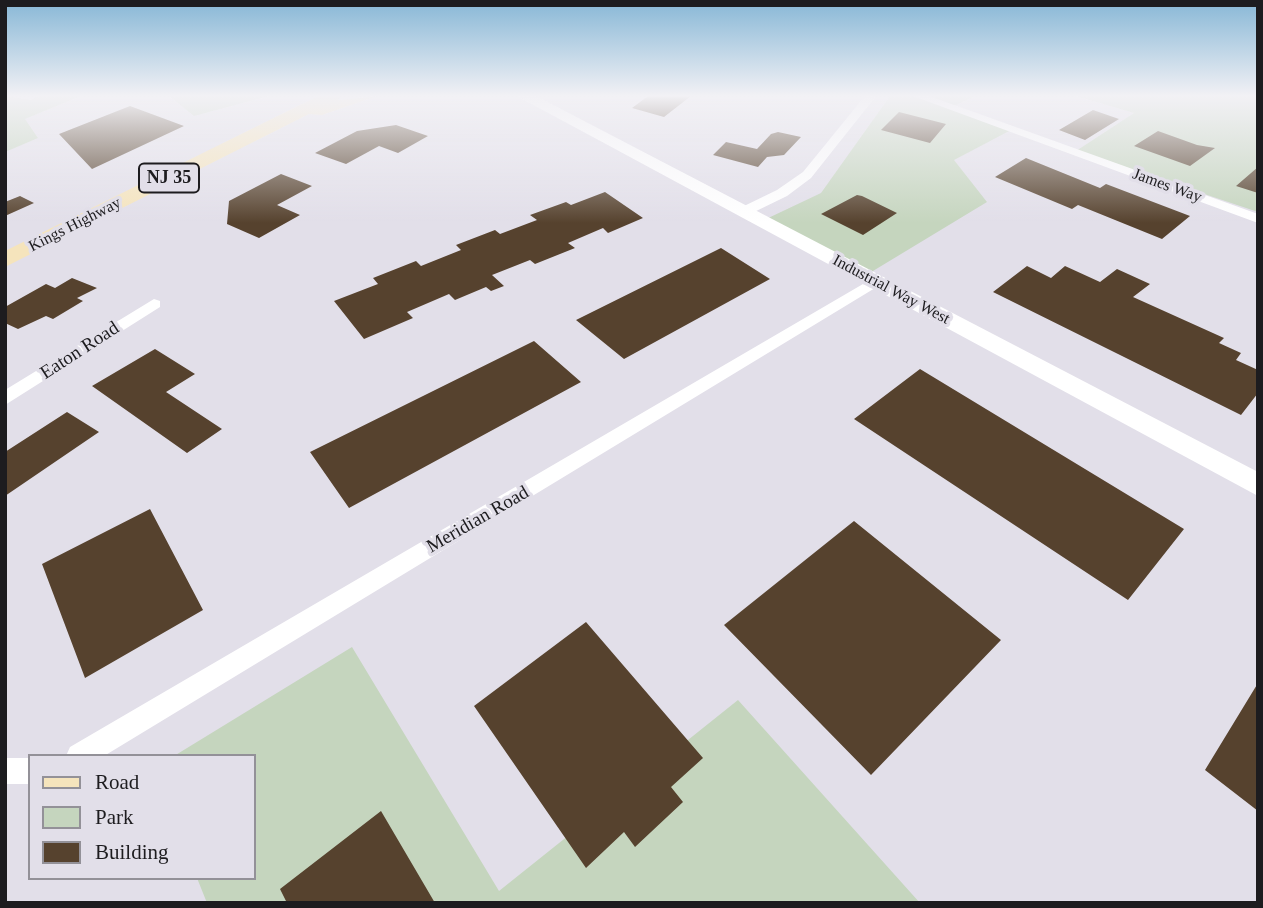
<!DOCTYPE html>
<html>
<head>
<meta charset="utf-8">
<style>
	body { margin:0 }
	#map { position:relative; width:1263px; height:908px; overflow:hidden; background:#e2dfe9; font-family:Georgia,serif }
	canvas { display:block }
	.frame { position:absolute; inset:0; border:7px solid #1d1c1f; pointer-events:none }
	.legend { position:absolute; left:28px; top:754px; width:228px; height:126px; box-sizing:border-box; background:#e2dfe9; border:2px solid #939198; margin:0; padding:9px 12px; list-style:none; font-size:21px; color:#1d1c1f }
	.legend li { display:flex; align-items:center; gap:14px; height:35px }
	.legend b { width:35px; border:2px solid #939198 }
</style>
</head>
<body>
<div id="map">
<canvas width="1263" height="908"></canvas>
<div class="frame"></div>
<ul class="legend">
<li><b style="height:9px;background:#f5e4bc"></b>Road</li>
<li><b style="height:19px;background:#c5d5be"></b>Park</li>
<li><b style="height:19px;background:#56422e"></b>Building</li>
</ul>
</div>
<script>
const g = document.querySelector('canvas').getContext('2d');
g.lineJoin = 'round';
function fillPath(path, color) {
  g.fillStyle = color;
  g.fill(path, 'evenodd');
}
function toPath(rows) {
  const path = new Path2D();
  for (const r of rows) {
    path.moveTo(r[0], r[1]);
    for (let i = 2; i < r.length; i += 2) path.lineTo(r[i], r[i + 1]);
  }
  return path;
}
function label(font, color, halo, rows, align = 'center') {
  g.font = font + ' Georgia,serif';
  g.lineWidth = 7;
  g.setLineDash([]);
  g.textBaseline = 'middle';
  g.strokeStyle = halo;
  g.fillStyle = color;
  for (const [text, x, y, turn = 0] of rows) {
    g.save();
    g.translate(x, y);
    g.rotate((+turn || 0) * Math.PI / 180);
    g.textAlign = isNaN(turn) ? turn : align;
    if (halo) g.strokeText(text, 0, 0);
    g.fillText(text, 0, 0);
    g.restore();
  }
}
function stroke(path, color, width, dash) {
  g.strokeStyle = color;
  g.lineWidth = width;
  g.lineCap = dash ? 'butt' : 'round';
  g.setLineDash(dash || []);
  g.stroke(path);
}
fillPath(toPath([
	[5,96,31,100,38,96,81,96,25,119,38,138,5,152],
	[169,96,269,96,194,116],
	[890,96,975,96,952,107,1013,129,954,160,987,202,868,274,764,220,821,193],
	[1076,96,1258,96,1258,212,1076,151,1134,113],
	[352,647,499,891,738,700,920,903,207,903,197,878,254,878,254,756,174,756]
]), '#c5d5be');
fillPath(toPath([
	[648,96,691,96,664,117,632,108],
	[130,106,184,126,92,169,59,134],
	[1093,110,1119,119,1085,140,1059,130],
	[899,112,946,124,930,143,881,130],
	[396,125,428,136,398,153,379,146,346,164,315,153,357,131],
	[1158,131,1197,145,1215,148,1190,166,1134,146],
	[778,132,801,137,784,155,767,157,758,167,713,155,726,142,757,149,771,134],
	[1026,158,1100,188,1106,184,1190,216,1162,239,1078,205,1072,209,995,177],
	[1258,167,1258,193,1236,186],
	[281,174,312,186,277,205,300,215,259,238,227,224,229,201],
	[605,192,643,218,608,233,603,228,568,243,575,248,535,264,530,260,492,275,504,286,491,291,486,287,455,300,449,294,407,312,413,318,364,339,334,301,378,284,373,278,416,261,421,266,461,250,456,245,495,230,500,234,537,220,530,215,566,202,571,205],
	[857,195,862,196,897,213,863,235,821,214],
	[20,196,34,203,5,216,5,202],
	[721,248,770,279,624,359,576,320],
	[1027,266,1051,278,1065,266,1100,282,1117,269,1150,284,1133,297,1224,338,1219,343,1241,353,1236,360,1258,370,1258,393,1241,415,993,292],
	[72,278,97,288,77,298,83,301,53,319,46,316,18,329,5,323,5,307,46,284,55,288],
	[534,341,581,382,349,508,310,452],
	[155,349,195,374,166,392,222,429,187,453,92,386],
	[920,369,1184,529,1128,600,854,419],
	[67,412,99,432,5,496,5,452],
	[150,509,203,610,85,678,42,564],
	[854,521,1001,640,871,775,724,625],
	[586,622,703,758,671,787,683,802,635,847,624,832,586,868,474,706],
	[1258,683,1258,811,1205,770],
	[381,811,435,903,287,903,280,889]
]), '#56422e');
fillPath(toPath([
	[865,96,876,96,811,178,787,196,750,214,740,214,740,208,777,190,803,172,865,96],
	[913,96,929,96,1258,214,1258,223,913,96],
	[875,277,883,282,880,285,104,756,66,756,70,747,875,277],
	[154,299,160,301,160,307,5,405,5,390,154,299],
	[5,758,30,758,30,784,5,784,5,758]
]), '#fff');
fillPath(toPath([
	[517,96,536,96,1258,472,1258,496,517,96]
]), '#fff');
fillPath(toPath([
	[318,96,340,96,338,100,377,96,322,115,309,114,5,267,5,251,318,96]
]), '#f5e4bc');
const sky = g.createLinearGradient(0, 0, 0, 223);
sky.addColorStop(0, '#87b7d6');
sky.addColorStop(0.43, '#f2f1f5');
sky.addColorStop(1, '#f2f1f500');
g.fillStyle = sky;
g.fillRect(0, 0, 1263, 223);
label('16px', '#1d1c1f', '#e2dfe9', [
	["James Way",1167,186,20],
	["Kings Highway",75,225,-27],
	["Industrial Way West",891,290,28]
]);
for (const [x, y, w] of [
	[169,178,60]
]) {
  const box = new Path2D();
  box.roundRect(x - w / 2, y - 14.5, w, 29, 5);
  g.fillStyle = '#e2dfe9';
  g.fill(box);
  stroke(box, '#1d1c1f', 2);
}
label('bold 18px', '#1d1c1f', null, [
	["NJ 35",169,178]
]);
label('19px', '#1d1c1f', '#e2dfe9', [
	["Eaton Road",80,351,-33],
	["Meridian Road",478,520,-30]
]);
</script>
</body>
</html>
